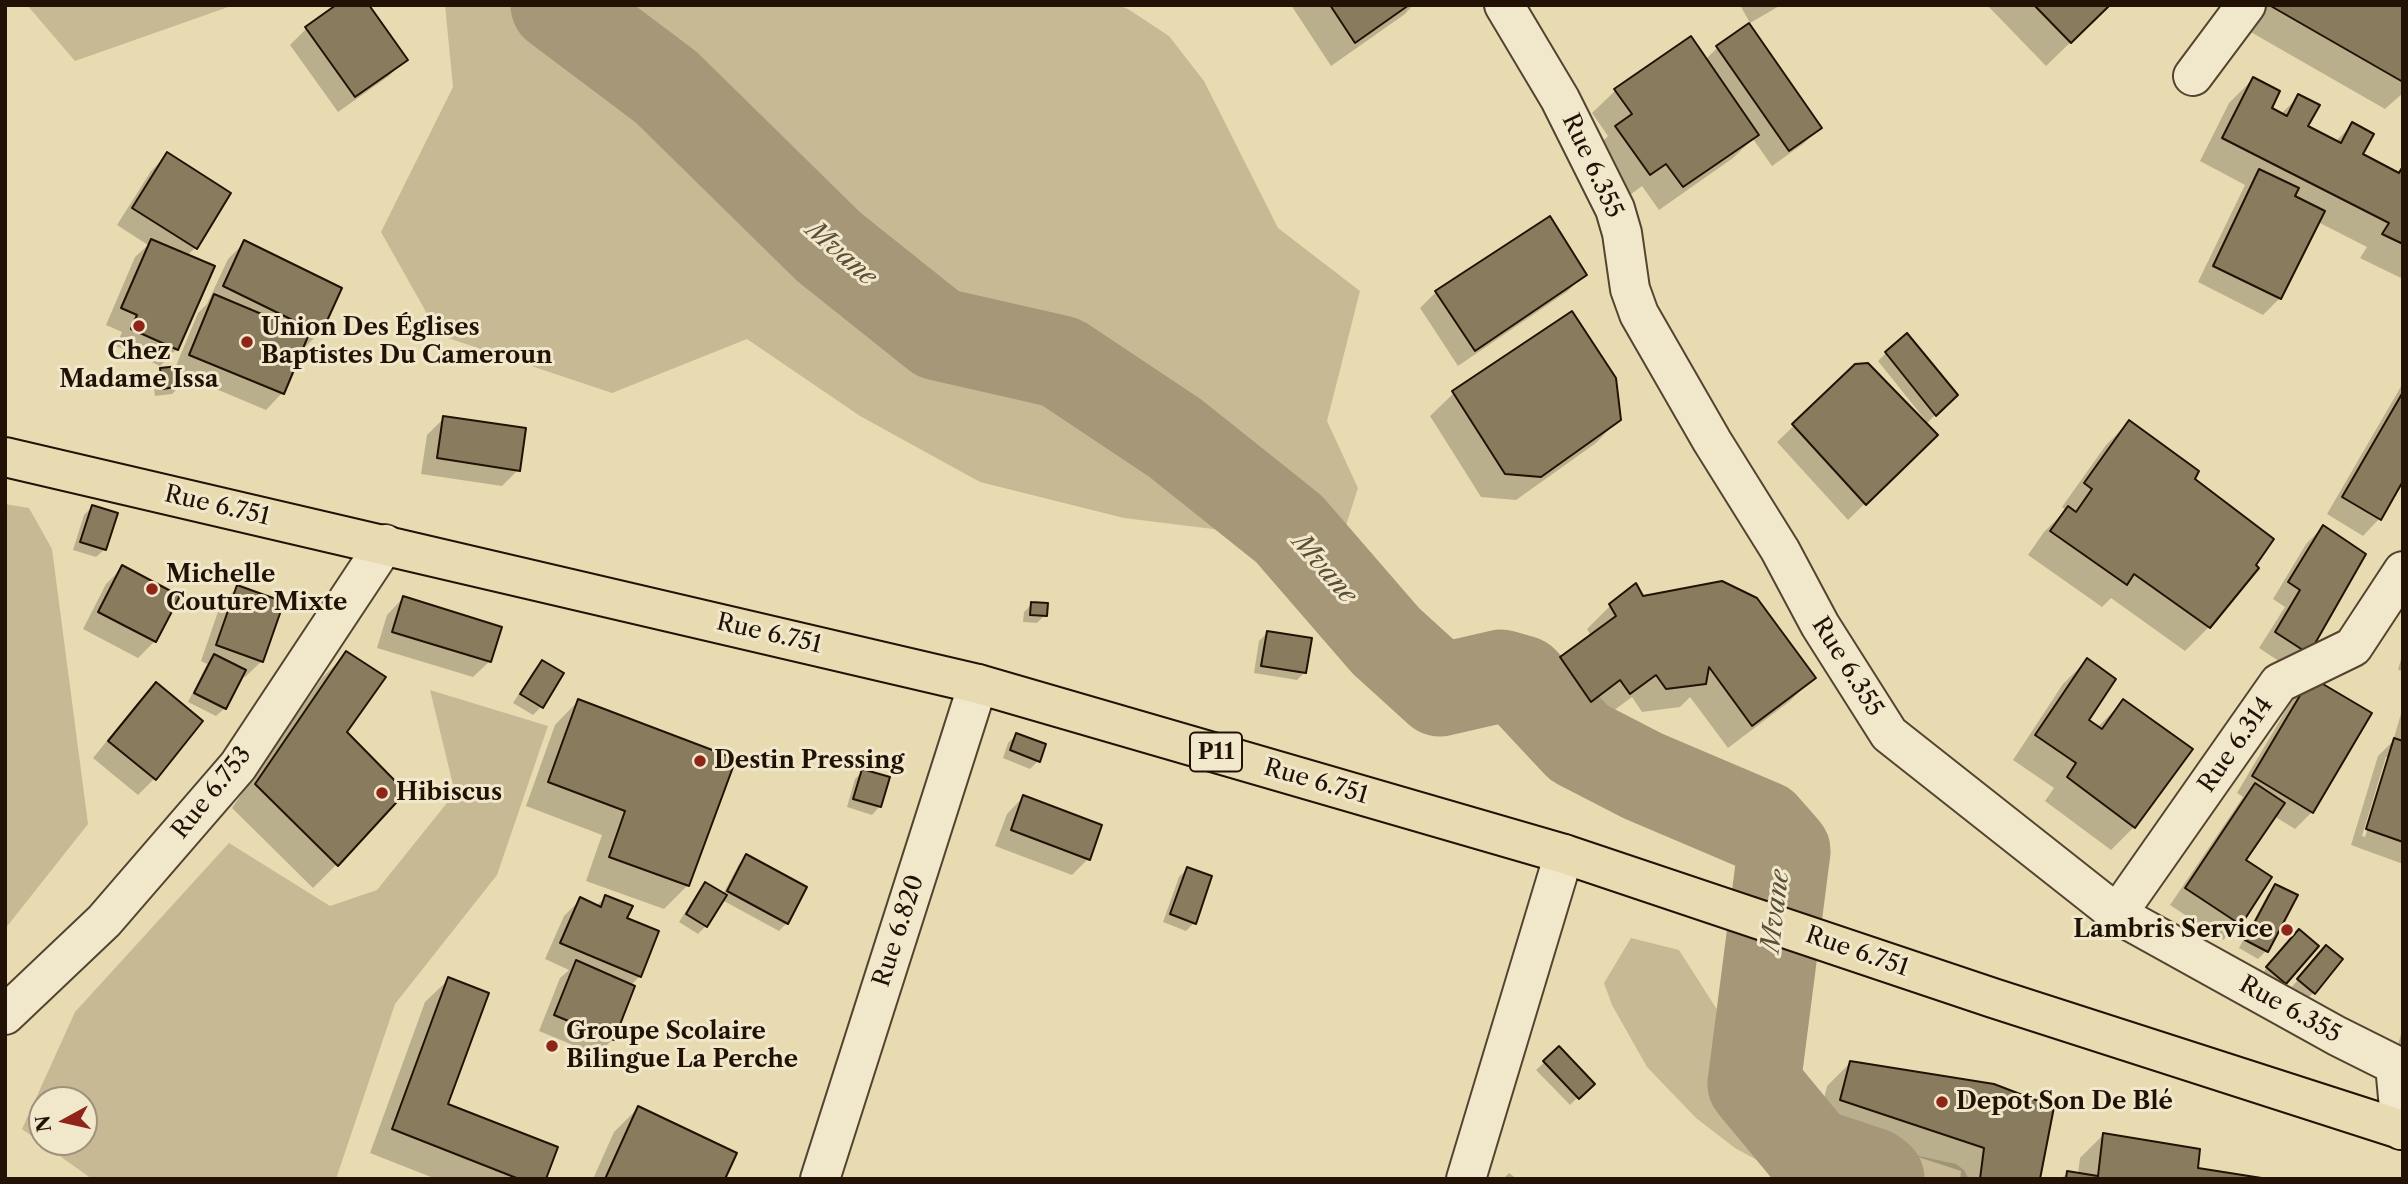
<!DOCTYPE html>
<html>
<head>
<meta charset="utf-8">
<style>
	body { margin:0 }
	#map { position:relative; width:2408px; height:1184px; overflow:hidden; background:#e9dbb1; font-family:"Libre Caslon Text",serif }
	canvas { display:block }
	.frame { position:absolute; inset:0; border:7px solid #211205; pointer-events:none }
	.north { position:absolute; left:28px; top:1086px; width:70px; height:70px; box-sizing:border-box; background:#f1e8cc; border:2px solid #9e927c; border-radius:50%; rotate:262deg; font-size:19px; font-weight:700; line-height:28px; text-align:center; color:#211205 }
	.north::after { content:''; display:block; margin:auto; width:24px; height:32px; background:#8f2418; clip-path:polygon(50% 0,100% 100%,50% 72%,0 100%) }
</style>
</head>
<body>
<div id="map">
<canvas width="2408" height="1184"></canvas>
<div class="frame"></div>
<div class="north">N</div>
</div>
<script>
const g = document.querySelector('canvas').getContext('2d');
g.lineJoin = 'round';
function fillPath(path, color) {
  g.fillStyle = color;
  g.fill(path, 'evenodd');
}
function toPath(rows) {
  const path = new Path2D();
  for (const r of rows) {
    path.moveTo(r[0], r[1]);
    for (let i = 2; i < r.length; i += 2) path.lineTo(r[i], r[i + 1]);
  }
  return path;
}
function stroke(path, color, width, dash) {
  g.strokeStyle = color;
  g.lineWidth = width;
  g.lineCap = dash ? 'butt' : 'round';
  g.setLineDash(dash || []);
  g.stroke(path);
}
function label(font, color, halo, rows, align = 'center') {
  g.font = font + ' "Libre Caslon Text",serif';
  g.lineWidth = 6;
  g.setLineDash([]);
  g.textBaseline = 'middle';
  g.strokeStyle = halo;
  g.fillStyle = color;
  for (const [text, x, y, turn = 0] of rows) {
    g.save();
    g.translate(x, y);
    g.rotate((+turn || 0) * Math.PI / 180);
    g.textAlign = isNaN(turn) ? turn : align;
    if (halo) g.strokeText(text, 0, 0);
    g.fillText(text, 0, 0);
    g.restore();
  }
}
fillPath(toPath([
	[27,5,234,5,75,61],
	[445,5,1118,5,1128,9,1169,36,1204,81,1278,228,1360,291,1327,421,1358,488,1321,603,1284,558,1229,531,1124,518,980,482,860,416,747,339,612,393,439,335,381,232,453,87],
	[5,504,29,508,52,549,88,824,5,929],
	[430,690,548,726,497,875,395,1004,336,1179,92,1179,22,1129,75,1012,229,843,330,906,377,890,455,793],
	[84,1100,84,1142,42,1142,42,1100],
	[1631,938,1679,950,1732,1033,1789,1073,1822,1124,1854,1142,1956,1164,1964,1170,1969,1179,1807,1179,1755,1159,1735,1148,1696,1118,1647,1067,1612,1005,1604,983]
]), '#c7b994');
fillPath(toPath([
	[1291,5,1413,5,1405,14,1331,66],
	[1740,5,1781,5,1750,23],
	[1987,5,2109,5,2046,66],
	[2253,5,2403,5,2403,93,2385,109,2235,23],
	[307,28,405,59,389,76,338,112,290,45],
	[1718,47,1820,128,1803,144,1772,166,1753,139,1733,158,1659,210,1642,186,1626,198,1593,151,1608,136,1592,113,1616,90,1705,60],
	[2253,79,2269,109,2280,115,2299,96,2306,127,2335,142,2353,124,2361,155,2396,173,2403,166,2401,278,2360,258,2367,247,2318,222,2280,298,2263,315,2198,282,2245,185,2200,161,2229,103],
	[167,155,195,248,187,256,177,349,160,366,116,346,122,332,106,325,135,257,148,245,117,225,151,171],
	[244,243,319,333,303,349,301,348,282,393,266,410,178,373,180,386,172,394,155,396,153,378,161,370,175,368,198,313,207,304,228,259],
	[1585,274,1568,291,1458,366,1420,308,1436,292],
	[1886,353,1956,395,1925,425,1935,435,1848,520,1777,442,1856,366,1924,423,1926,421,1878,361],
	[2403,383,2403,478,2379,519,2363,536,2327,514],
	[1454,393,1619,419,1596,443,1516,500,1481,497,1430,416],
	[444,418,518,470,502,486,421,474,427,435],
	[2129,422,2193,479,2256,568,2209,627,2185,651,2111,598,2102,607,2028,555,2044,532,2066,510,2062,507,2106,445],
	[92,507,105,549,96,557,73,550,84,515],
	[2323,527,2364,554,2291,669,2259,648,2285,607,2273,599,2306,544],
	[122,568,155,641,138,658,83,629,106,584],
	[238,587,262,661,245,677,241,676,225,708,216,716,188,702,207,664,201,661,221,603],
	[403,598,490,661,473,677,377,648,387,615],
	[1642,598,1813,678,1790,701,1728,748,1690,697,1680,707,1642,712,1632,697,1605,717,1596,702,1567,724,1537,682,1561,659,1591,636,1587,629,1610,606],
	[1032,604,1045,615,1037,623,1023,622,1024,612],
	[1267,633,1305,672,1297,680,1254,673,1259,641],
	[2403,652,2403,671,2398,670],
	[347,653,337,864,313,888,232,808,323,677],
	[2087,660,2087,720,2097,728,2123,701,2134,827,2111,850,2045,801,2054,788,2013,760,2063,684],
	[542,662,561,674,541,707,533,715,513,703,534,670],
	[2311,679,2370,714,2312,812,2295,829,2274,816,2244,861,2270,878,2239,924,2223,940,2170,905,2243,797,2237,793,2295,695],
	[156,684,200,722,154,779,138,795,93,758,139,701],
	[578,701,734,760,687,886,664,909,586,881,602,835,526,806,555,725],
	[2403,707,2403,864,2351,845,2378,756,2393,741],
	[2386,757,2390,757,2365,837,2362,836],
	[1016,735,1038,761,1030,769,1003,758,1008,743],
	[863,771,880,806,872,815,847,807,855,779],
	[1023,797,1088,859,1072,875,995,846,1007,814],
	[747,856,787,923,779,931,722,900,706,926,698,934,679,922,698,892,706,884,723,894,739,864],
	[1187,869,1194,923,1186,931,1163,922,1179,877],
	[2276,886,2295,896,2266,951,2258,959,2239,948,2268,894],
	[606,897,625,919,640,976,630,986,613,1039,597,1055,539,1031,560,978,569,970,545,959,564,916,580,900,596,906],
	[2291,939,2285,983,2277,990,2260,976],
	[2319,955,2314,992,2306,1000,2291,988],
	[449,979,446,1105,544,1179,436,1179,370,1153,425,1002],
	[2403,1027,2403,1066,2393,1063],
	[1559,1049,1592,1083,1570,1105,1536,1070],
	[1851,1062,2038,1179,1960,1179,1961,1171,1818,1124,1827,1086],
	[638,1108,723,1179,593,1179,614,1132],
	[2104,1134,2196,1169,2256,1179,2061,1179,2068,1172,2078,1174,2080,1158],
	[1509,1173,1517,1179,1503,1179]
]), '#0003');
stroke(toPath([
	[557,5,666,87,829,247,938,334,1061,362,1175,438,1289,529,1386,641,1440,690,1501,676,1522,682,1579,743,1643,776,1763,827,1784,851,1754,1084,1812,1154,1872,1174,1878,1179]
]), '#a59777', 93);
const building = toPath([
	[336,5,369,5,408,60,355,97,305,27,336,5],
	[1330,5,1409,5,1355,43,1330,5],
	[2034,5,2110,5,2071,43,2034,5],
	[2269,5,2403,5,2403,82,2269,5],
	[1749,23,1822,128,1789,151,1716,46,1749,23],
	[1691,36,1759,135,1683,187,1666,164,1650,175,1615,126,1632,114,1614,89,1691,36],
	[2253,77,2280,91,2272,108,2287,116,2298,94,2320,105,2308,126,2341,143,2352,122,2374,134,2363,154,2399,173,2403,166,2403,244,2382,234,2389,223,2222,138,2253,77],
	[167,152,231,193,197,249,132,208,167,152],
	[2259,169,2299,188,2295,196,2325,211,2281,299,2213,266,2259,169],
	[1550,216,1587,275,1475,351,1435,291,1550,216],
	[151,239,215,266,178,350,131,329,137,315,121,308,151,239],
	[244,240,342,288,321,334,223,286,244,240],
	[214,294,309,334,284,394,189,355,214,294],
	[1572,311,1616,378,1621,420,1541,477,1505,474,1452,391,1572,311],
	[1907,333,1958,395,1936,416,1885,352,1907,333],
	[1868,363,1938,435,1866,505,1792,424,1855,364,1868,363],
	[179,366,181,386,163,389,160,368,179,366],
	[2403,392,2403,481,2381,520,2342,497,2403,392],
	[443,416,526,428,520,471,437,458,443,416],
	[2129,420,2199,471,2195,479,2274,539,2256,565,2259,568,2210,628,2134,574,2127,585,2050,531,2068,506,2076,512,2092,489,2084,483,2129,420],
	[92,505,118,513,106,550,80,542,92,505],
	[2323,525,2366,554,2309,654,2275,632,2300,590,2288,582,2323,525],
	[122,565,180,596,156,642,98,612,122,565],
	[1722,581,1757,598,1816,678,1752,726,1709,667,1706,684,1666,689,1656,675,1630,694,1620,680,1591,702,1560,657,1616,616,1609,604,1636,583,1643,596,1722,581],
	[237,585,284,602,263,662,216,645,237,585],
	[403,596,502,627,491,662,392,632,403,596],
	[1031,602,1048,603,1047,616,1030,615,1031,602],
	[1267,631,1312,638,1306,673,1261,666,1267,631],
	[346,651,386,677,347,732,406,792,338,866,255,784,346,651],
	[214,654,246,670,226,709,194,693,214,654],
	[2087,658,2116,679,2089,720,2102,729,2123,699,2193,749,2135,828,2067,777,2076,763,2035,735,2087,658],
	[542,660,564,673,543,708,520,694,542,660],
	[2311,677,2372,713,2313,813,2252,776,2311,677],
	[156,682,203,721,156,780,108,741,156,682],
	[578,699,736,759,689,886,609,857,625,811,548,782,578,699],
	[1016,733,1046,744,1040,762,1010,750,1016,733],
	[2394,738,2403,741,2403,842,2366,829,2394,738],
	[862,769,890,777,881,807,853,799,862,769],
	[2255,783,2285,803,2246,860,2272,877,2241,925,2185,888,2255,783],
	[1023,795,1102,825,1090,860,1011,830,1023,795],
	[746,854,807,887,788,924,727,891,746,854],
	[1187,867,1212,876,1196,924,1170,914,1187,867],
	[705,882,727,895,707,927,686,914,705,882],
	[2275,884,2298,895,2268,952,2245,940,2275,884],
	[605,895,633,906,627,918,659,931,641,977,560,943,580,897,601,907,605,895],
	[2299,929,2319,946,2286,984,2266,967,2299,929],
	[2326,945,2343,959,2315,994,2297,979,2326,945],
	[576,960,635,986,614,1040,554,1015,576,960],
	[448,977,489,993,448,1104,558,1147,546,1179,519,1179,392,1129,448,977],
	[1559,1046,1595,1084,1579,1099,1543,1061,1559,1046],
	[1850,1061,1994,1084,2054,1107,2040,1179,1980,1179,1984,1148,1840,1100,1850,1061],
	[638,1106,737,1153,725,1179,605,1179,638,1106],
	[2103,1133,2200,1149,2198,1168,2268,1179,2066,1179,2067,1171,2098,1176,2103,1133]
]);
fillPath(building, '#897b5e');
stroke(building, '#211205', 2);
const minor = toPath([
	[1504,5,1560,99,1615,209,1622,233,1630,289,1639,314,1712,441,1780,550,1820,625,1889,734,2117,914,2337,1036,2395,1065,2401,1130],
	[2193,76,2246,5],
	[2117,914,2279,683,2353,647,2403,571],
	[5,1015,104,921,238,766,385,544],
	[820,1179,978,684],
	[1466,1179,1564,854]
]);
const major = toPath([
	[5,457,978,684,1564,854,1993,998,2403,1130]
]);
stroke(minor, '#534430', 42);
stroke(major, '#211205', 42);
stroke(minor, '#f1e8cc', 38);
stroke(major, '#e9dbb1', 38);
for (const [x, y, r, color] of [
	[139,326,7,"#8f2418"],
	[247,342,7,"#8f2418"],
	[152,589,7,"#8f2418"],
	[700,761,7,"#8f2418"],
	[382,793,7,"#8f2418"],
	[2287,930,7,"#8f2418"],
	[552,1046,7,"#8f2418"],
	[1942,1102,7,"#8f2418"]
]) {
  const dot = new Path2D();
  dot.arc(x, y, r, 0, 2 * Math.PI);
  g.fillStyle = color;
  g.fill(dot);
  stroke(dot, '#f1e8cc', 2.5);
}
for (const [x, y, w] of [
	[1216,752,52]
]) {
  const box = new Path2D();
  box.roundRect(x - w / 2, y - 19.5, w, 39, 5);
  g.fillStyle = '#f1e8cc';
  g.fill(box);
  stroke(box, '#211205', 2);
}
label('bold 23px', '#211205', null, [
	["P11",1216,752]
]);
label('24px', '#211205', '#f1e8cc', [
	["Rue 6.355",1592,166,65],
	["Rue 6.751",217,506,13],
	["Rue 6.751",769,634,13],
	["Rue 6.355",1847,667,58],
	["Rue 6.314",2236,745,-55],
	["Rue 6.751",1316,782,16],
	["Rue 6.753",212,793,-51],
	["Rue 6.820",899,931,-72],
	["Rue 6.751",1857,952,19],
	["Rue 6.355",2290,1010,29]
]);
label('bold 24px', '#211205', '#f1e8cc', [
	["Union Des Églises",261,328],
	["Baptistes Du Cameroun",261,356],
	["Chez",139,352,"center"],
	["Madame Issa",139,380,"center"],
	["Michelle",166,575],
	["Couture Mixte",166,603],
	["Destin Pressing",714,761],
	["Hibiscus",396,793],
	["Lambris Service",2273,930,"right"],
	["Groupe Scolaire",566,1032],
	["Bilingue La Perche",566,1060],
	["Depot Son De Blé",1956,1102]
], 'left');
label('italic 26px', '#5c4e38', '#f1e8cc', [
	["Mvane",841,254,41],
	["Mvane",1324,569,49],
	["Mvane",1776,911,-83]
]);
</script>
</body>
</html>
